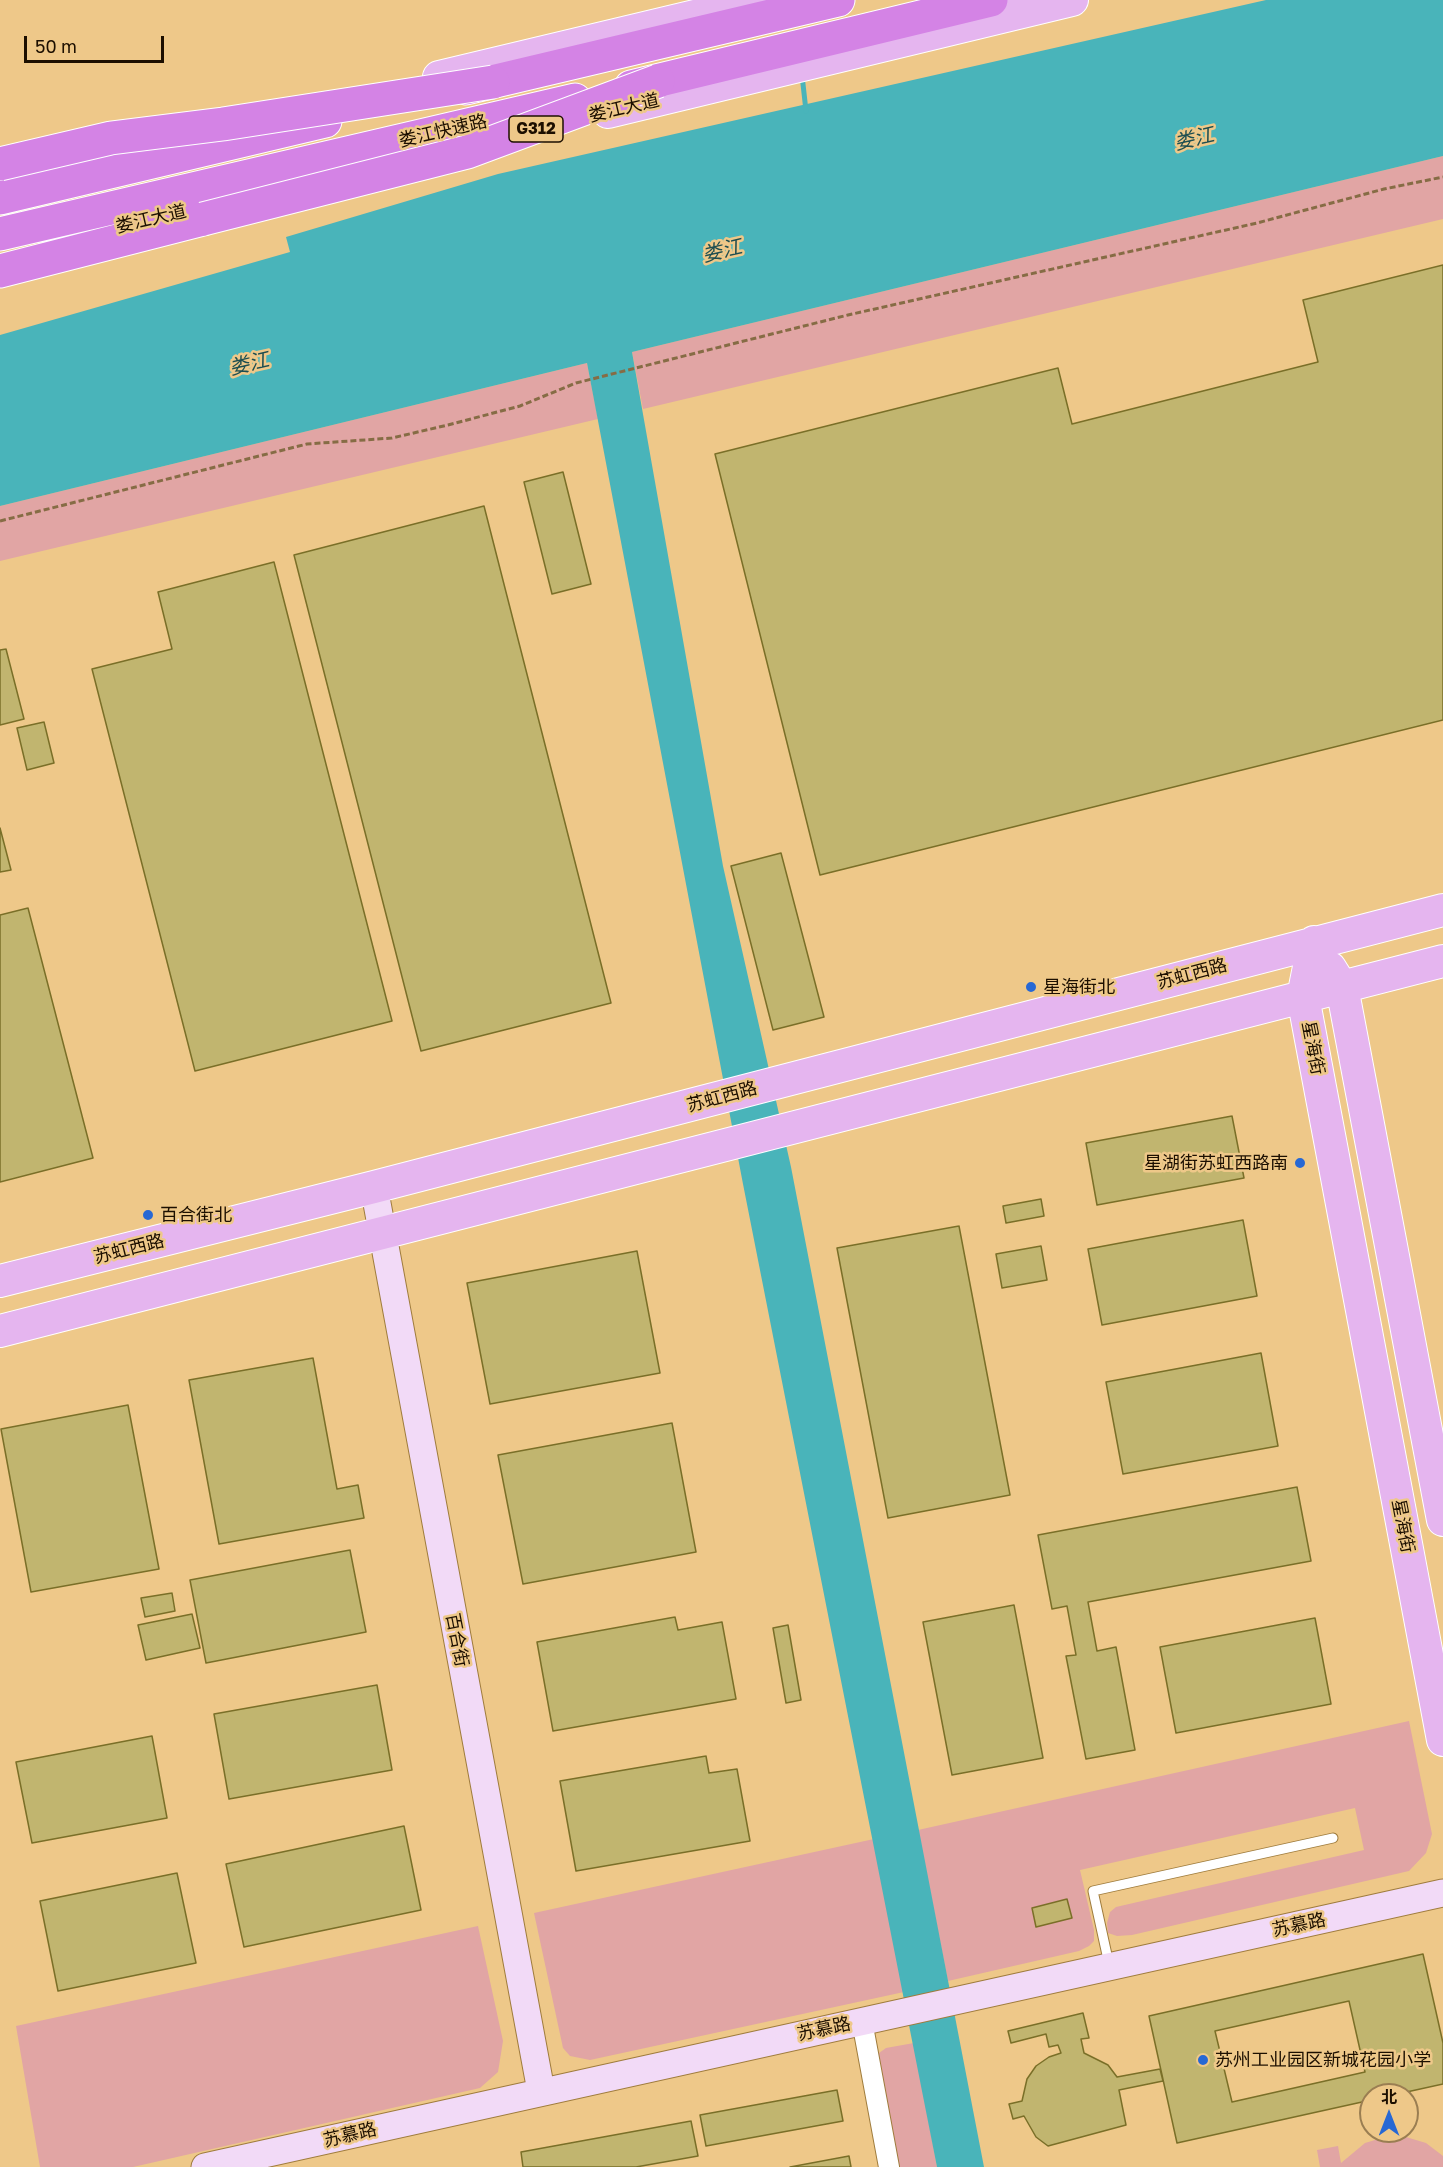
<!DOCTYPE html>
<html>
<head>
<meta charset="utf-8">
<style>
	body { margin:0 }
	#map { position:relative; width:1443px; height:2167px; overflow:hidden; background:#eec889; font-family:"Golos Text","Noto Sans SC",sans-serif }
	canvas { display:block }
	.north { position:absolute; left:1359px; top:2083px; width:60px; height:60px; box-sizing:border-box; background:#eec889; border:2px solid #9a7e52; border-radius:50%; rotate:0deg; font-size:16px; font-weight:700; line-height:24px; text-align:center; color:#1c0f00 }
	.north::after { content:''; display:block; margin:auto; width:21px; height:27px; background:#2768d4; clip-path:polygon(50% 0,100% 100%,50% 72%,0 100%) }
	.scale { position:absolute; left:24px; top:36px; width:140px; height:27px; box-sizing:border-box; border:3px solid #1c0f00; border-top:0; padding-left:8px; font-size:18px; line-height:21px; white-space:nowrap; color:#1c0f00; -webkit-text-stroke:4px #eec889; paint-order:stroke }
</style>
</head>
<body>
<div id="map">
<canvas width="1443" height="2167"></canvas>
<div class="north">北</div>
<div class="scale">50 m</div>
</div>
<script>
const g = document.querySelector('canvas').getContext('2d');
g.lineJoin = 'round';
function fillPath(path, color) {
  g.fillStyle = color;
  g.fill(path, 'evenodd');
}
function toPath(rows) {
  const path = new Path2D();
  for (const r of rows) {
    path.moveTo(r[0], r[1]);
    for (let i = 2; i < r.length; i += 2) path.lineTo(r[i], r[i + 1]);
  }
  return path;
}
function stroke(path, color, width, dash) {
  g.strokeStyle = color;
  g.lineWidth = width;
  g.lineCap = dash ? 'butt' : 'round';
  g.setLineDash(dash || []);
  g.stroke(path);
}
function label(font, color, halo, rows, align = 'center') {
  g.font = font + ' "Golos Text","Noto Sans SC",sans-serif';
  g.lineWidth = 5;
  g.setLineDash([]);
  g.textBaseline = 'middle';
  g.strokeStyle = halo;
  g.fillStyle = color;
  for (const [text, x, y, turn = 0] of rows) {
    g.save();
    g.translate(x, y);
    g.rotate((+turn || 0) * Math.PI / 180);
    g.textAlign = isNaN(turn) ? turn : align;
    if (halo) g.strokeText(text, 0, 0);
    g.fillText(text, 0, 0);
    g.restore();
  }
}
fillPath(toPath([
	[1443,156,1443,219,643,409,632,352],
	[587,363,598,419,0,561,0,506],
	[1409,1721,1432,1834,1426,1853,1409,1871,1132,1935,1117,1936,1108,1933,1107,1923,1110,1912,1116,1907,1364,1850,1355,1808,1080,1870,1094,1930,1094,1941,1089,1946,1079,1951,948,1981,918,1830],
	[874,1839,904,1992,590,2060,570,2056,563,2048,534,1913],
	[478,1926,503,2041,498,2072,480,2088,133,2167,40,2167,16,2026],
	[914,2043,937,2167,897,2167,878,2058,879,2053,886,2048],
	[1385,2137,1406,2137,1426,2143,1443,2156,1443,2167,1320,2167,1317,2150,1338,2146,1341,2163,1365,2143]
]), '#e1a5a4');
fillPath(toPath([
	[1266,0,1443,0,1443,156,632,352,723,866,791,1167,984,2167,937,2167,743,1184,587,363,0,506,0,335,290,252,286,237,498,174]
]), '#49b4ba');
stroke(toPath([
	[802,75,806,111]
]), '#49b4ba', 5);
const building = toPath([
	[1443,265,1443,720,820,875,715,454,1058,368,1072,424,1318,362,1303,300,1443,265],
	[563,472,591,584,552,594,524,482,563,472],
	[484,506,611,1003,421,1051,294,555,484,506],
	[274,562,392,1021,195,1071,92,669,172,649,158,592,274,562],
	[6,649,24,719,0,725,0,650,6,649],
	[44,722,54,763,27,770,17,728,44,722],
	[0,828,11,870,0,872,0,828],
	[781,853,824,1017,773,1030,731,866,781,853],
	[28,908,93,1158,0,1182,0,915,28,908],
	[1232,1116,1244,1178,1097,1205,1086,1143,1232,1116],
	[1041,1199,1044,1216,1006,1223,1003,1206,1041,1199],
	[1243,1220,1257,1296,1102,1325,1088,1249,1243,1220],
	[959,1226,1010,1495,888,1518,837,1248,959,1226],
	[1041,1246,1047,1280,1002,1288,996,1254,1041,1246],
	[637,1251,660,1373,490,1404,467,1283,637,1251],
	[1261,1353,1278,1446,1123,1474,1106,1382,1261,1353],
	[313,1358,337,1489,358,1485,364,1518,219,1544,189,1380,313,1358],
	[128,1405,159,1569,31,1592,1,1429,128,1405],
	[672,1423,696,1552,523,1584,498,1455,672,1423],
	[1297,1487,1311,1561,1088,1602,1097,1651,1116,1647,1135,1750,1086,1759,1066,1656,1076,1655,1067,1606,1052,1609,1038,1535,1297,1487],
	[350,1550,366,1632,206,1663,190,1580,350,1550],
	[172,1593,175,1611,145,1617,141,1598,172,1593],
	[1014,1605,1043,1758,952,1775,923,1622,1014,1605],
	[192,1614,200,1648,146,1660,138,1625,192,1614],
	[675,1617,678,1630,722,1622,736,1699,553,1731,537,1642,675,1617],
	[1315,1618,1331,1704,1176,1733,1160,1647,1315,1618],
	[788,1625,801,1700,786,1703,773,1628,788,1625],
	[377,1685,392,1770,229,1799,214,1714,377,1685],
	[152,1736,167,1818,32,1843,16,1762,152,1736],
	[706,1756,709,1773,737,1769,750,1841,576,1871,560,1781,706,1756],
	[404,1826,421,1910,244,1947,226,1864,404,1826],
	[177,1873,196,1963,58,1991,40,1901,177,1873],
	[1067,1899,1072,1918,1036,1927,1032,1908,1067,1899],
	[1423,1954,1443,2043,1443,2084,1393,2095,1371,2095,1371,2100,1177,2143,1149,2016,1423,1954],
	[1349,2001,1365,2072,1232,2102,1215,2031,1349,2001],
	[1083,2013,1089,2038,1081,2039,1084,2053,1108,2065,1117,2077,1160,2069,1163,2081,1119,2090,1126,2125,1048,2146,1036,2137,1024,2116,1013,2119,1009,2104,1022,2101,1027,2079,1036,2066,1049,2057,1061,2053,1058,2045,1049,2047,1046,2034,1011,2043,1008,2031,1083,2013],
	[837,2090,843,2121,706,2146,700,2115,837,2090],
	[691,2121,698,2156,636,2167,523,2167,521,2152,691,2121],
	[849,2156,851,2167,790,2167,849,2156]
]);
fillPath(building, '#c1b56f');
stroke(building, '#7a6f28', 1.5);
const lane = toPath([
	[1109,1964,1093,1891,1333,1838]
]);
const street = toPath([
	[862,2021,889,2167]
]);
const secondary = toPath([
	[374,1187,541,2091],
	[205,2167,1443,1893]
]);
const primary = toPath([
	[439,77,762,0],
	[608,112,1072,0],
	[1314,942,1303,997,1443,1740],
	[1330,968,1342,987,1443,1520],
	[0,1281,374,1187,1443,910],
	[0,1331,1443,961]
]);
const highway = toPath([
	[631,87,991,0],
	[466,88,838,0],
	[0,198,325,121],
	[0,234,575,100],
	[0,271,203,219]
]);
stroke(lane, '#9f7c3d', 11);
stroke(street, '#9f7c3d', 22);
stroke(secondary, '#9f7c3d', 29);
stroke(primary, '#fff', 34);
stroke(highway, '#fff', 35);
stroke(toPath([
	[0,521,307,444,392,438,448,425,520,406,576,383,848,315,1257,223,1384,189,1443,177]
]), '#866c45', 3, [6, 3]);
stroke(lane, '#fff', 9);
stroke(street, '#fff', 20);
stroke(secondary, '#f2daf7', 27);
stroke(primary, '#e5b5ef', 32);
stroke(highway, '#d483e5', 33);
const highwayBridge = toPath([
	[0,164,111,138,223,124,493,82],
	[203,219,467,152,658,81]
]);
stroke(highwayBridge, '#fff', 35, []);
stroke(highwayBridge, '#d483e5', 33);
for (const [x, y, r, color] of [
	[1031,987,6,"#2768d4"],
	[1300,1163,6,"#2768d4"],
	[148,1215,6,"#2768d4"],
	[1203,2060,6,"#2768d4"]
]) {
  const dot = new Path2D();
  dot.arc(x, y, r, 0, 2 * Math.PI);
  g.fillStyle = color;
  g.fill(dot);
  stroke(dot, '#eec889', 2);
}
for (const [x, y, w] of [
	[536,129,54]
]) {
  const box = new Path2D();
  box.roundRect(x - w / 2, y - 13, w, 26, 4.5);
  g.fillStyle = '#eec889';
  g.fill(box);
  stroke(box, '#1c0f00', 1.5);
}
label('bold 16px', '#1c0f00', null, [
	["G312",536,129]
]);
label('18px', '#1c0f00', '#eec889', [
	["娄江大道",624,108,-13],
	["娄江快速路",443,131,-13],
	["娄江大道",151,219,-13],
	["苏虹西路",1192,974,-15],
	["星海街",1313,1048,79],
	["苏虹西路",722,1097,-15],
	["苏虹西路",129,1249,-14],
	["星海街",1403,1526,79],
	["百合街",457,1640,79],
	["苏慕路",1299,1925,-12],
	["苏慕路",824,2029,-12],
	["苏慕路",350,2135,-13]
]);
label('18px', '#1c0f00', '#eec889', [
	["星海街北",1043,987],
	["星湖街苏虹西路南",1288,1163,"right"],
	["百合街北",160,1215],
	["苏州工业园区新城花园小学",1215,2060]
], 'left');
label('italic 20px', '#1e4e50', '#eec889', [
	["娄江",1194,139,-13],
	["娄江",722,251,-13],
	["娄江",249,364,-13]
]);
</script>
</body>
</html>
